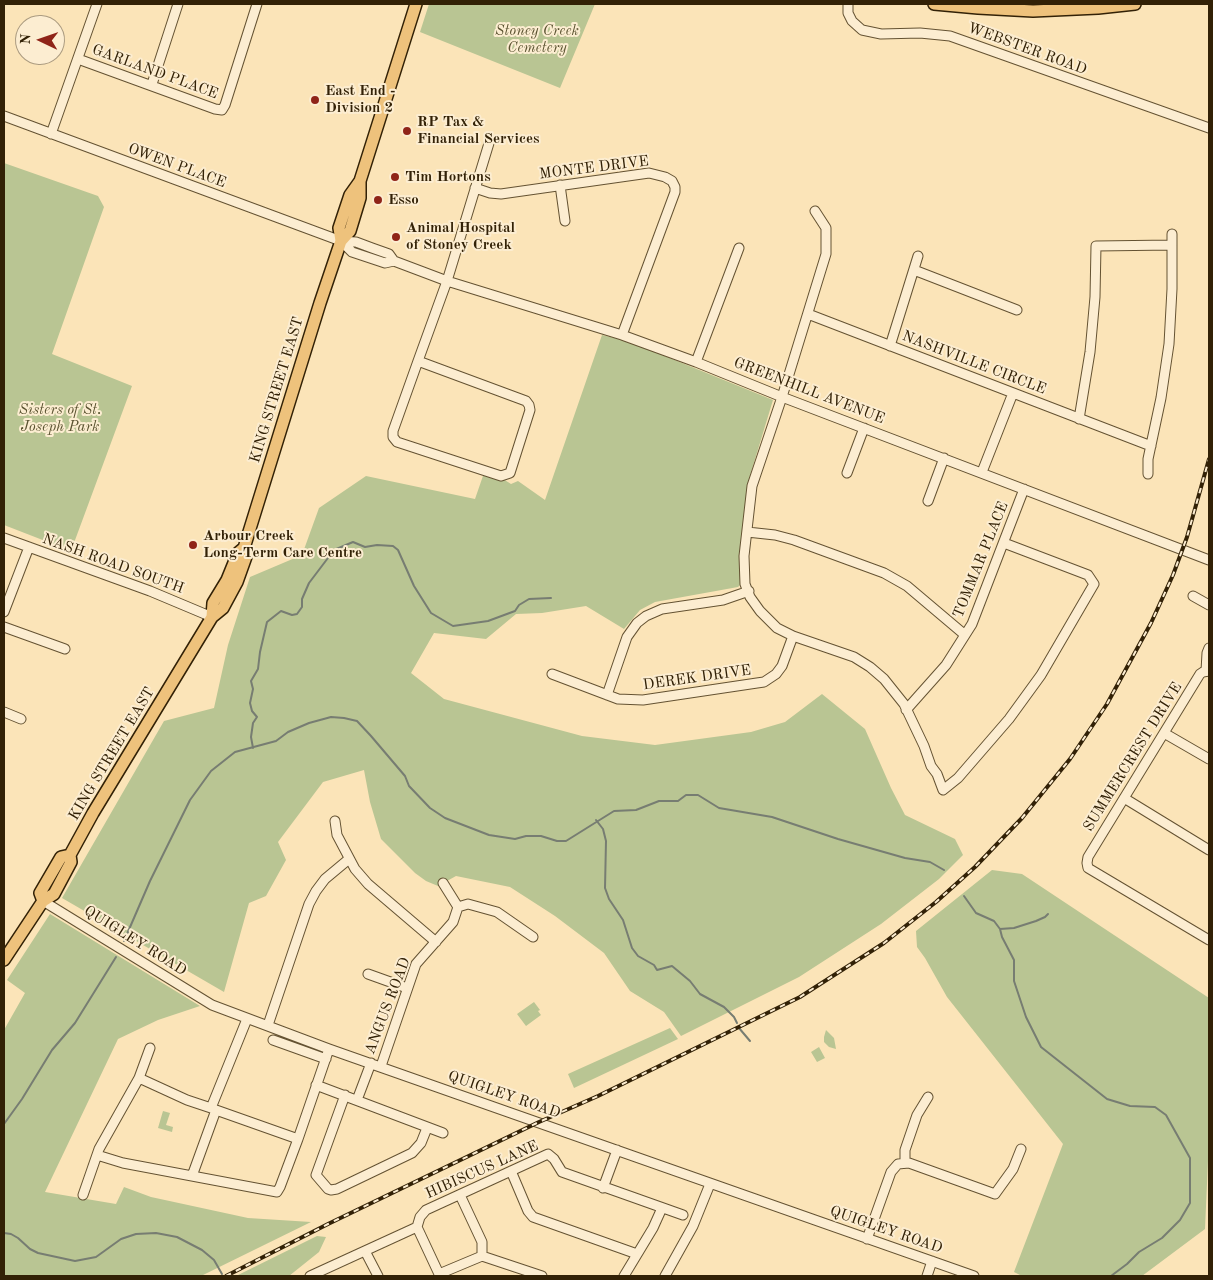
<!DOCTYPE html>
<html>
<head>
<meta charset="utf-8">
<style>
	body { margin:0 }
	#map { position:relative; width:1213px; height:1280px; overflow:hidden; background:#fbe4b8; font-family:"Old Standard TT",serif }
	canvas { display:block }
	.frame { position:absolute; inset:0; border:5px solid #322106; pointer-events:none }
	.north { position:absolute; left:15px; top:15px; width:50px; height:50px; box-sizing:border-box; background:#fcedd1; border:1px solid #ab9b80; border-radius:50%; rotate:273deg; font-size:14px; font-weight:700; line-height:20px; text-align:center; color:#322106 }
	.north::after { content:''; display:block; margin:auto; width:18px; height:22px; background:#8f2418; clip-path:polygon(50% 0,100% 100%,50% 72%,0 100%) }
</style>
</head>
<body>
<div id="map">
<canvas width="1213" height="1280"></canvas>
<div class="frame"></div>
<div class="north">N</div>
</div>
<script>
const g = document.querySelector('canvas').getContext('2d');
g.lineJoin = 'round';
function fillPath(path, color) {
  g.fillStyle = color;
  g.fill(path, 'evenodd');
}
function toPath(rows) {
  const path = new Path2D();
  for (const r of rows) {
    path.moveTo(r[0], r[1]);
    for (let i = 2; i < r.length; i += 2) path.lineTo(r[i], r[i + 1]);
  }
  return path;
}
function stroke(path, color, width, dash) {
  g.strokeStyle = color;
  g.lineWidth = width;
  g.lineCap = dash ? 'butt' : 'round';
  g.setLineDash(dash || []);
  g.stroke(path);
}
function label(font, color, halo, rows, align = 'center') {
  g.font = font + ' "Old Standard TT",serif';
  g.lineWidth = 4;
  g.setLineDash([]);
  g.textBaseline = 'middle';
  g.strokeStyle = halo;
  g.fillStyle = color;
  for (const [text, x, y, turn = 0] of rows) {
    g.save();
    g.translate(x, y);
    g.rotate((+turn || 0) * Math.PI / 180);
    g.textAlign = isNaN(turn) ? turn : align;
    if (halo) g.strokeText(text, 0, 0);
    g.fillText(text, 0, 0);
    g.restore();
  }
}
fillPath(toPath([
	[429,4,595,4,560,88,420,32],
	[4,163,98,196,104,207,52,354,132,386,71,551,4,525],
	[602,335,628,341,773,400,749,479,742,564,745,580,738,587,655,602,640,610,624,629,586,606,542,613,516,614,486,639,434,633,411,673,444,699,582,736,655,745,751,732,785,722,822,694,865,729,891,788,905,815,955,839,963,855,939,879,881,924,799,977,681,1036,664,1012,630,991,604,953,555,916,510,887,456,876,438,886,426,881,415,873,381,839,370,802,364,770,323,782,278,842,286,860,266,896,249,903,224,992,62,898,164,721,214,708,228,645,250,577,302,555,319,508,366,476,475,499,484,473,500,477,511,484,518,481,545,500],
	[992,870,1022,874,1209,998,1209,1138,1205,1229,1142,1276,1022,1276,1014,1272,1063,1144,947,997,925,958,917,947,916,931],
	[50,914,200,1006,158,1020,118,1039,45,1192,116,1204,124,1187,151,1197,248,1218,311,1222,201,1276,4,1276,4,1030,25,993,7,980],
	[534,1002,540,1010,538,1011,541,1015,526,1026,517,1014],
	[670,1028,678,1039,574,1088,568,1074],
	[826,1030,834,1038,836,1049,829,1047,824,1042,824,1037],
	[819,1047,825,1058,817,1062,811,1052],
	[163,1111,170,1113,166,1125,173,1127,172,1132,158,1128],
	[317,1236,326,1237,319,1252,289,1276,236,1276]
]), '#b9c593');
stroke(toPath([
	[253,748,251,737,253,723,257,717,252,711,250,703,253,689,251,681,258,669,260,652,267,622,281,611,292,615,297,614,302,607,302,599,309,583,334,550,353,542,365,547,377,545,393,546,398,550,414,586,431,613,453,626,488,621,515,611,519,605,529,599,551,598],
	[596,820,603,829,606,841,605,888,609,899,623,920,632,948,638,956,654,965,657,970,672,966,690,981,700,994,724,1007,734,1017,737,1023],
	[964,896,976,913,994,921,1000,929,1002,937,1014,960,1014,981,1026,1017,1041,1047,1107,1099,1130,1106,1155,1107,1166,1115,1190,1158,1190,1203,1180,1220,1162,1238,1139,1252,1127,1264,1111,1276],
	[1000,929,1014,928,1036,921,1045,917,1048,914],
	[124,941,150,881,190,800,211,771,235,752,276,741,288,732,309,723,331,717,344,718,357,721,371,736,405,776,409,786,430,808,445,818,489,835,515,839,526,836,541,836,557,841,566,841,614,811,636,810,659,801,678,801,686,795,698,795,719,808,772,817,838,839,905,858,930,862,944,870],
	[739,1028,750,1041],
	[4,1124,22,1099,52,1050,75,1023,116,957],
	[4,1233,11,1234,18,1238,30,1249,38,1253,75,1261,96,1257,121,1239,136,1234,156,1233,177,1237,202,1250,214,1260,222,1274]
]), '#777d72', 2);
const minor = toPath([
	[848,4,848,13,852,21,862,30,881,34,920,33,950,36,1209,128],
	[78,59,215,109,222,110,225,105,257,4],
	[152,84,178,4],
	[4,116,341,241,356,242,372,248,389,254,394,261,447,281,622,335,696,362,782,397,1209,560],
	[51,134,97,4],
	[560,185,565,221],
	[475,188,490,193,501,194,649,173,665,177,672,181,675,187,675,192,622,335],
	[815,211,826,228,826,254,782,397,752,486,744,556,745,584,750,597,760,611,777,628,793,636,854,657,870,667,884,679,904,704,924,746,931,766,937,774,943,790,958,778,1009,719,1041,675,1094,584,1088,575,1004,543],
	[341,241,352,252,385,263,394,261],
	[914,270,1017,310],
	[808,314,1151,446],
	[890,346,918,256],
	[418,361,526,401,529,405,530,410,510,473,501,476,397,442,393,437,393,431,418,361,447,281,490,140],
	[696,362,739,248],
	[1079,419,1090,352,1095,297,1096,246,1172,245],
	[982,472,1013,393],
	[847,473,864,428],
	[1148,474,1148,459,1161,398,1169,344,1172,289,1172,234],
	[928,501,944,458],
	[747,532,775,535,794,540,884,573,907,586,965,635],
	[4,538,150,591,212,617],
	[1193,596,1209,605],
	[4,612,29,547],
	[4,627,65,649],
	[1206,671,1207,653,1209,648],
	[1209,671,1203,672,1200,674,1088,857,1087,863,1088,868,1209,940],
	[552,674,618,699,643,700,757,683,764,682,776,674,782,666,793,636],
	[607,695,627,637,637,623,646,616,662,609,723,600,749,591],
	[906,710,946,665,972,624,1024,489],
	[4,712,21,719],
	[1164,733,1209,759],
	[1124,798,1209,850],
	[335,821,337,835,355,869,368,884,436,942],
	[443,883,458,907],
	[43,901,212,1005,329,1049,974,1276],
	[458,907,468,904,497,912,533,937],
	[368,974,407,988],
	[268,1025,309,904,316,891,325,879,349,859],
	[273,1040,326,1059],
	[381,1066,416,964,453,922,458,907],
	[139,1078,187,1100,211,1108,247,1019],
	[316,1085,443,1133],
	[345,1095,316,1175,328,1189,331,1190,337,1189,412,1153,421,1143,427,1128],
	[357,1100,371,1063],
	[97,1155,123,1163,277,1192,280,1187,298,1139,329,1049],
	[905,1162,905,1150,917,1115,928,1097],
	[511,1171,528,1211,533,1217,637,1254],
	[192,1176,216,1110,298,1139],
	[603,1188,617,1150],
	[83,1195,99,1149,139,1078,150,1048],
	[460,1195,482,1242,482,1256],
	[867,1239,891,1172,898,1164,909,1163,995,1194,1013,1169,1021,1149],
	[365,1251,378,1276],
	[310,1276,417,1227],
	[542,1276,482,1256,439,1274,417,1227,420,1217,426,1210,548,1154,554,1159,562,1172,683,1215],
	[624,1276,653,1228,662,1208],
	[665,1276,693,1226,710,1184],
	[927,1276,932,1261]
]);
const major = toPath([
	[934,4,978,8,1033,11,1098,8,1135,4],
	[341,241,339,228,350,195,360,181],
	[212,617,213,603,227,580,238,553,244,548,320,303,341,241,350,231,360,198,360,181,416,4],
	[43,901,40,893,61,857,70,855],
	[4,960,43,901,54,894,71,862,70,855,93,813,212,617,223,608,237,582,247,554,247,551,244,548]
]);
stroke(minor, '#645232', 11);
stroke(major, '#322106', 14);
stroke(minor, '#fcedd1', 9);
stroke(major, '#eec27c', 11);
const rail = toPath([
	[226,1276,328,1224,539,1122,598,1096,800,997,884,943,936,902,975,867,1022,818,1070,759,1107,704,1151,623,1173,575,1187,537,1209,459]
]);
stroke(rail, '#322106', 4);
stroke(rail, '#fcedd1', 2, [5.5]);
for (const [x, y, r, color] of [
	[315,100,5,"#8f2418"],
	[407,131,5,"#8f2418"],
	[395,177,5,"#8f2418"],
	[378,200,5,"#8f2418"],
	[396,237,5,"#8f2418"],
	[193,545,5,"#8f2418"]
]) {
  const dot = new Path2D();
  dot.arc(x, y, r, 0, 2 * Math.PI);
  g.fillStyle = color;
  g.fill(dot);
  stroke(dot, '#fcedd1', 2);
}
label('italic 15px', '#5a5230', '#fcedd1', [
	["Stoney Creek",537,31],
	["Cemetery",537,48],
	["Sisters of St.",60,410],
	["Joseph Park",60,427]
]);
label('15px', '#322106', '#fcedd1', [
	["WEBSTER ROAD",1027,49,20],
	["GARLAND PLACE",155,72,20],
	["OWEN PLACE",177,166,20],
	["MONTE DRIVE",594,168,-7],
	["NASHVILLE CIRCLE",974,363,21],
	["KING STREET EAST",277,390,-73],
	["GREENHILL AVENUE",809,391,21],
	["TOMMAR PLACE",981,560,-68],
	["NASH ROAD SOUTH",113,564,20],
	["DEREK DRIVE",697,678,-8],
	["KING STREET EAST",112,754,-59],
	["SUMMERCREST DRIVE",1133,757,-58],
	["QUIGLEY ROAD",135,941,32],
	["ANGUS ROAD",388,1006,-69],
	["QUIGLEY ROAD",504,1095,19],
	["HIBISCUS LANE",482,1170,-24],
	["QUIGLEY ROAD",886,1230,19]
]);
label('bold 15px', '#322106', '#fcedd1', [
	["East End -",325,91],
	["Division 2",325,108],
	["RP Tax &",417,122],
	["Financial Services",417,139],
	["Tim Hortons",405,177],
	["Esso",388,200],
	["Animal Hospital",406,228],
	["of Stoney Creek",406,245],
	["Arbour Creek",203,536],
	["Long-Term Care Centre",203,553]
], 'left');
</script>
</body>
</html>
